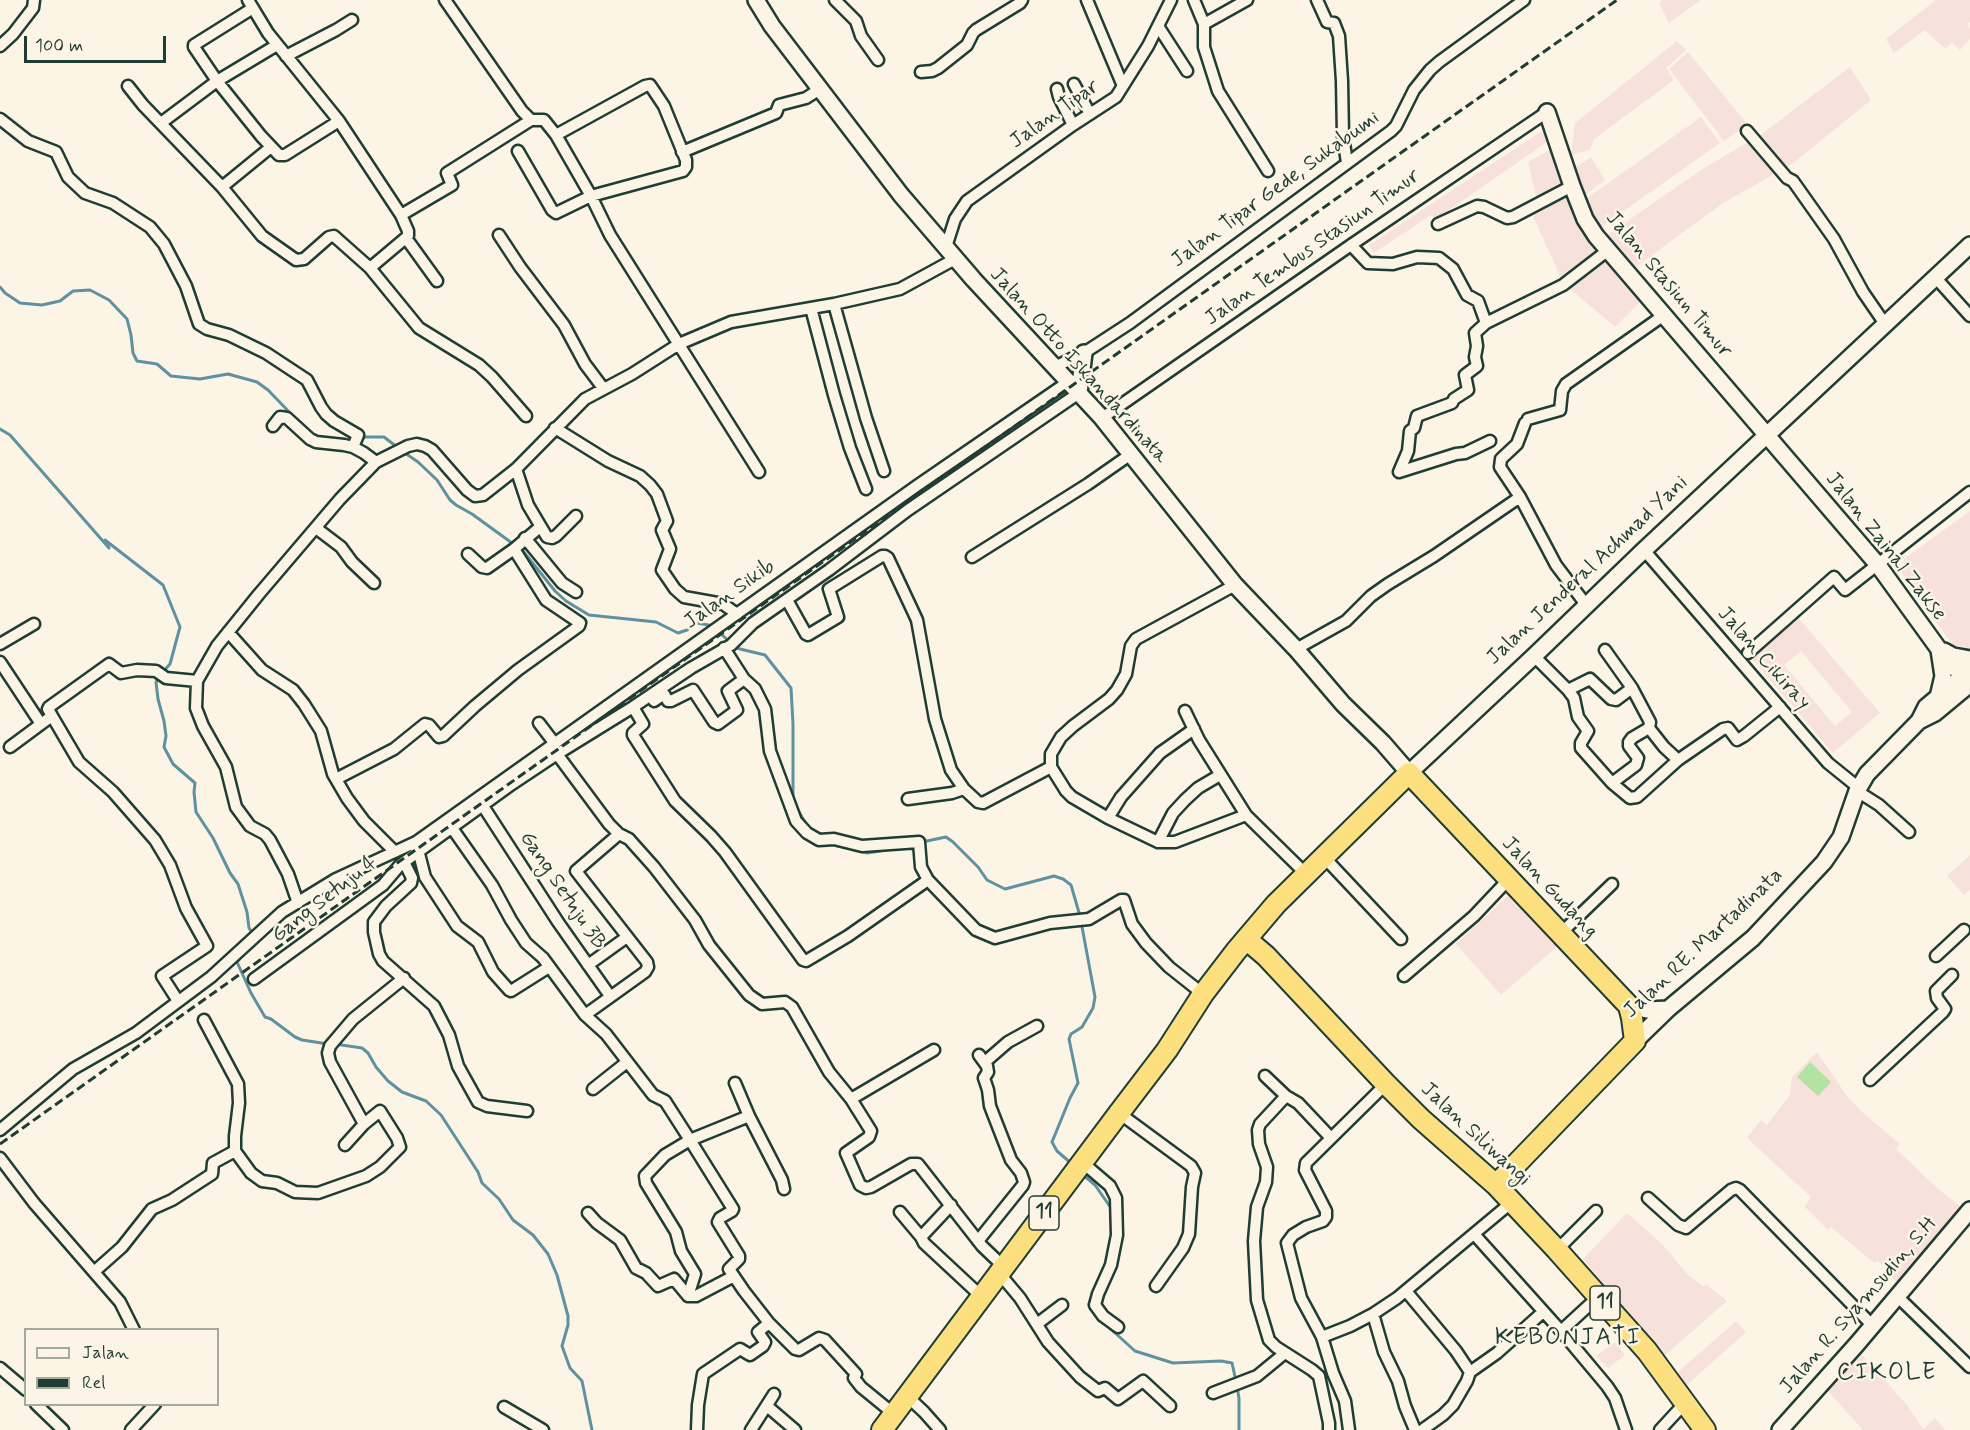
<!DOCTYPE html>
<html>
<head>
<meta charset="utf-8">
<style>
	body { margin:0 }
	#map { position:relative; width:1970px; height:1430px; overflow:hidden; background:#fcf5e5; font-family:Mynerve,sans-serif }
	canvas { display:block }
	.legend { position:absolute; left:24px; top:1328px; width:195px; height:78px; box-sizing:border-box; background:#fcf5e5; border:2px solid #a4ab9e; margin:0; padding:8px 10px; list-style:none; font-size:18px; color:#1f3d34 }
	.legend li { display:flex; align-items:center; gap:12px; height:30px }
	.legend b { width:30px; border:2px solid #a4ab9e }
	.scale { position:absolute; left:24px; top:36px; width:142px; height:27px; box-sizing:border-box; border:3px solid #1f3d34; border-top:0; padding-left:8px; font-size:18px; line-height:21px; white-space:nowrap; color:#1f3d34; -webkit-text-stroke:4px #fcf5e5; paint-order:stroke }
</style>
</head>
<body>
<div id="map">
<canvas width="1970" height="1430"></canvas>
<ul class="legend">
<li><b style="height:8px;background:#fcf5e5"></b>Jalan</li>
<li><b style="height:8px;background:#1f3d34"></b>Rel</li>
</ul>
<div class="scale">100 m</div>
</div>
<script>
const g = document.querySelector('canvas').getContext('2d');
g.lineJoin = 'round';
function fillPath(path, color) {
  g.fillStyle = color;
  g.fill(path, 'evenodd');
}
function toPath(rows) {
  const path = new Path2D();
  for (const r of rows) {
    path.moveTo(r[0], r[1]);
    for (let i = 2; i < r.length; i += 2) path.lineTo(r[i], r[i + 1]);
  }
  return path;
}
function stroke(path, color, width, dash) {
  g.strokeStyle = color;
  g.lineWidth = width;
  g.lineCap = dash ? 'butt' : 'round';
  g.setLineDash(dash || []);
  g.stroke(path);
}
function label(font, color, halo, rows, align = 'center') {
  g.font = font + ' Mynerve,sans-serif';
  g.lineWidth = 5;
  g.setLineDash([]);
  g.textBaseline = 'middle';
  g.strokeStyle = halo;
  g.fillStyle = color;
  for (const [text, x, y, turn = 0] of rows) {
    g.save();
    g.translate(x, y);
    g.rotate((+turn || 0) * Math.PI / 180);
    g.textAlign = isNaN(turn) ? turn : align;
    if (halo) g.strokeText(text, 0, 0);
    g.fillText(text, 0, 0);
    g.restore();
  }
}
fillPath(toPath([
	[1663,0,1701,0,1669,23,1659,3],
	[1936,0,1970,0,1970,22,1968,24,1970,29,1970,39,1960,50,1952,43,1945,49,1925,30,1894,53,1886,39],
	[1677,41,1686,50,1666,68,1674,80,1594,139,1590,150,1571,155,1575,123],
	[1688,52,1748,125,1724,141,1669,69],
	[1850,67,1871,100,1792,164,1723,203,1633,269,1607,235,1701,170,1762,134],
	[1701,117,1720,143,1601,227,1586,199],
	[1542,131,1550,140,1436,219,1431,215,1374,253,1369,245],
	[1550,150,1563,189,1537,201,1528,162],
	[1591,157,1605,180,1584,196,1572,170],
	[1567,195,1591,241,1644,298,1615,327,1563,283,1533,216],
	[1970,511,1970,653,1960,652,1950,641,1909,586,1901,571,1904,559],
	[1796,615,1880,713,1833,753,1749,655],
	[1801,651,1852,712,1835,726,1784,665],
	[1970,855,1970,890,1964,895,1947,876],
	[1513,891,1561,943,1501,995,1456,944],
	[1817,1052,1847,1096,1861,1111,1900,1144,1896,1149,1937,1188,1965,1210,1900,1284,1886,1274,1889,1270,1877,1261,1874,1263,1831,1227,1828,1230,1805,1207,1811,1197,1747,1138,1761,1120,1767,1125,1790,1095,1792,1077],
	[1627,1213,1663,1245,1688,1275,1703,1286,1707,1285,1727,1301,1664,1356,1583,1259],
	[1736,1321,1746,1332,1687,1385,1678,1372],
	[1615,1342,1625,1355,1608,1368,1596,1356],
	[1862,1355,1907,1405,1923,1429,1935,1418,1945,1430,1863,1430,1827,1390]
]), '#f7e1db');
fillPath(toPath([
	[1810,1062,1831,1082,1818,1096,1797,1077]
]), '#b2e3a2');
stroke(toPath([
	[0,287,5,293,20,303,42,305,60,301,73,291,90,290,109,300,127,319,131,335,133,353,137,361,157,364,171,376,200,379,228,374,257,382,268,390,294,417],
	[0,429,10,435,109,548,105,540,163,585,180,627,170,664,163,672],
	[360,439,365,437,384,437,397,447],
	[402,451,418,462,437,480,450,500,456,505,472,514,523,551,555,591,566,601,589,615,656,622,678,633,687,630,697,623,714,626],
	[718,631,736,648,765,655,791,688,793,724,793,801],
	[159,678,156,682,158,699,164,721,166,736,164,747,173,764,195,783,194,792,196,812,213,838,230,873,238,884,247,912,249,928,253,934],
	[796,807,808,827],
	[922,842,946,837,953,842,978,867,987,880,1005,889,1054,876,1063,879,1071,885,1080,916,1095,997,1093,1008,1082,1027,1071,1034,1069,1039,1078,1083,1070,1098,1052,1142,1057,1151,1073,1165],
	[855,849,867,853,893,849],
	[244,953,237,962,251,993,265,1017,271,1019,295,1037,302,1040,328,1044],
	[335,1044,362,1048,368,1053,376,1067,388,1081,402,1092,426,1101,441,1115,478,1172,482,1183,499,1199,513,1220,533,1235,548,1254,557,1275,568,1316,568,1325,562,1346,570,1368,582,1381,592,1430],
	[1082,1174,1095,1185,1111,1208,1111,1216],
	[1091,1307,1089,1304,1095,1288],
	[1102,1321,1135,1351,1173,1363,1221,1361,1232,1363,1236,1381],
	[1237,1387,1239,1398,1239,1430]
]), '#5f91a1', 3);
const street = toPath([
	[248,0,268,33,339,121,401,215,408,231,408,236,370,268],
	[445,0,522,111,531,120,544,120,556,135,591,196,610,235,759,472],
	[835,0,856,21,861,36,878,60],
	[1087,0,1123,86],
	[1194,0,1204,24,1204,47,1218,91,1268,171],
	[1317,0,1327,22,1334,23,1339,36,1342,81,1343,136,1347,163],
	[253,8,194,45,194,47,217,81,261,136,279,155,285,155,339,121],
	[1204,24,1247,0],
	[1158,26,1187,71],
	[0,46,13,34,33,8,34,0],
	[286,56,336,30,352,20],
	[921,72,932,71,938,68,967,45,973,33,976,30,1020,3,1022,0],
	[1074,84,1090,114],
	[128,86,143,105,222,187,271,147],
	[1057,89,1059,97,1073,125],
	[0,119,28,141,56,152,68,177,85,193,113,203,150,227,164,244,186,286,199,324,207,329,229,335,266,353,307,380,321,407,326,414,334,421,358,435,353,447],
	[161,123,217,81,277,45],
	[1747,131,1787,178,1793,181,1834,239,1863,292,1885,324],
	[518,151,552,210,556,213,591,196,683,171,686,167,686,160,664,106,650,85,645,86,556,135],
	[682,152,776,113,779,105,806,98,820,89],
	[222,187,262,236,296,260,304,259,329,237,334,236,370,268,419,328,479,365,492,377,526,416],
	[401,215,452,185,447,173,531,120],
	[1438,224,1477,206,1484,207,1507,218,1513,217,1572,186],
	[499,235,520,267,564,325,585,364,603,388],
	[406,238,437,281],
	[1351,245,1368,263,1393,264,1417,257,1439,258,1453,269,1467,295,1478,301,1486,323,1563,285,1607,251],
	[946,247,955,219,967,201,1073,125,1116,97,1148,46,1171,0],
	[1935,277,1970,316],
	[834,304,866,418,884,471],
	[811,308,834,395,850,448,866,489],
	[1486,323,1475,333,1477,346,1475,357,1477,366,1465,375,1468,390,1454,399,1452,403,1417,416,1414,428,1410,431,1408,451,1399,472,1456,454,1465,453,1490,441],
	[1055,367,1087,351,1130,323,1391,131,1396,126,1414,90,1430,70,1439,62,1524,0],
	[1102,418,1351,245,1547,112],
	[1528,419,1560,410,1562,391,1566,384,1664,315],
	[1525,423,1517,444,1501,459,1500,467,1520,497,1556,565,1587,606],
	[273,426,280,417,287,418,310,439,316,442,344,445,353,447,364,453,376,462],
	[555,428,608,461,640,476,650,485,657,494,667,521,662,530,670,549,662,570,675,589,684,597,723,604,737,614],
	[516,469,528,505,547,537,552,538,556,536,576,516],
	[316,528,341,547,352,562,374,583],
	[525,538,562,583,576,592],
	[1644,550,1828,763,1859,788],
	[468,554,482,567,487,568,514,549,540,527],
	[972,557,1088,484,1131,454],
	[1235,585,1136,639,1131,646,1126,674,1117,690,1109,699,1073,726,1061,737,1051,754,1051,767,1066,791,1072,797,1108,818,1158,842,1175,842,1246,815,1306,874],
	[787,600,806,634,808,635,838,617,829,589,882,556,885,556,888,558,917,620,935,719,951,770,964,789],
	[228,632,262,670,293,690,304,704,321,731,333,774,347,798,364,821,395,852],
	[0,644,34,624],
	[724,648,744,679,755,689,765,709,770,751,796,821,807,833,819,840,834,839,862,846,919,842,921,867,928,880],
	[1296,649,1346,621,1371,596,1388,584,1434,556,1520,497],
	[1605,650,1632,688,1650,722,1649,728,1664,747,1678,760],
	[1748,653,1834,577,1845,590,1970,492],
	[1534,656,1568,690,1574,698,1578,717,1588,731,1581,743,1581,748,1612,783,1630,798,1637,797,1678,760,1723,729,1728,728,1737,740,1744,736,1780,707],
	[0,662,41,724,52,716,79,762,113,792,155,840,170,865,186,908,207,946,162,976,178,1001],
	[1568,690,1590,679,1611,699,1616,700,1632,688],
	[654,701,664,694,668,701,671,701,693,690,714,722,718,724,737,710,728,691,744,679],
	[633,707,643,724,633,733,633,735,675,801,711,836,725,852,803,960,806,961,848,936,928,880,976,930,995,938,1050,923,1089,919,1121,900,1124,900,1132,924,1146,943,1169,967,1203,994],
	[1185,711,1199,740,1246,815],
	[52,716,48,709,49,707,109,664,121,673,137,670,156,671,166,678,197,681],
	[539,723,555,744],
	[10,747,41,724],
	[557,754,609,824,619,834,629,839,654,867,695,920,709,945,749,995,762,1004,785,1002,792,1007,829,1072,851,1099,871,1131,869,1137,846,1153,860,1185,866,1188,871,1187,911,1164,918,1164,982,1246,1004,1267],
	[336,779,394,749,425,724,429,725,439,737,443,736,475,706,518,670,579,626,580,623,546,600,514,549],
	[1612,783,1636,765,1638,758,1629,746,1629,742,1632,738,1649,728],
	[1857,791,1879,805,1909,832],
	[908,799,952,793,964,789,978,802,983,803,1051,767],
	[483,806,558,922,610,996],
	[1108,818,1121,797,1160,753,1194,729],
	[452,828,492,885,511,920,526,943,543,958,585,1015,606,1034,653,1095,665,1101,690,1140,733,1209,732,1211,720,1218,718,1222,739,1256,739,1259,729,1269,744,1291,769,1323,795,1349,799,1350,819,1338,825,1340,856,1374,854,1378,861,1387,894,1414],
	[416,842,918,485,1068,382],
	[1158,842,1173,813,1185,800,1198,788,1220,775],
	[1324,857,1401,939],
	[404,862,412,878,411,883,386,906,374,922,374,932,379,954,383,961,434,1006,449,1035,458,1066,478,1102,487,1106,527,1111],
	[298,903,288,874,270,840,265,834,250,826,236,807,226,767,203,726,196,708,197,681,217,646,259,594,340,499,376,462,408,446,417,444,425,446,432,450,467,490,475,496,483,495,516,469,585,399,632,374,679,344,731,322,834,304,900,289,955,259],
	[1560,934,1612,884],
	[1936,956,1964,930],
	[588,965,627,937],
	[1404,976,1474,916,1508,880],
	[254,979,383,885,400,865,512,784,557,754,633,707,691,668,731,645,753,623,829,570,908,510,1079,393],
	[585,1015,645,972,648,967,647,962,576,871,619,834],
	[204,1020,238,1084,239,1103,235,1136,235,1151,251,1173,262,1181,277,1183,295,1192,318,1193,366,1176,380,1167,400,1147,397,1138,380,1111,364,1124,345,1145],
	[985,1062,1008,1042,1037,1026],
	[1265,1076,1286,1096,1298,1103,1331,1138],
	[1870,1080,1943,1012,1945,1009,1937,998,1936,991,1952,975],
	[593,1089,627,1062],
	[1286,1096,1260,1124,1258,1130,1259,1144,1267,1167,1266,1182,1257,1207,1254,1241,1257,1300,1269,1340,1276,1347,1312,1370,1319,1376,1329,1423,1329,1430],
	[851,1099,934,1050],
	[1119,1113,1191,1166,1195,1173,1192,1187,1189,1234,1183,1248,1156,1286],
	[749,1116,782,1180,784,1189],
	[364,1124,330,1062,328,1053,330,1046,353,1019,404,978],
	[0,1130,73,1069,136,1033,211,977,282,912,336,879,416,842,425,877,457,926,478,942,493,972,509,990,511,991,549,967],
	[0,1158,34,1203,120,1302,134,1330],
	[1082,1162,1110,1186,1116,1198,1117,1235,1111,1265,1098,1294,1095,1305,1103,1316,1118,1327],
	[1648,1198,1678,1225,1686,1228,1731,1190,1736,1188,1740,1190,1873,1326],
	[951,1205,921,1237,924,1243,982,1297],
	[900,1212,921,1237],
	[588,1213,597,1223,620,1240,636,1268,646,1273,658,1286,674,1279,688,1296,696,1296,734,1276],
	[1474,1234,1561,1331,1607,1386,1615,1398,1626,1430],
	[978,1241,1023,1185,1024,1182,1021,1173,1011,1160,990,1106,988,1090,984,1078,988,1072,987,1066,979,1055],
	[1557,1250,1596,1211],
	[95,1271,122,1247,152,1209,172,1200,212,1174,213,1163,235,1151],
	[999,1273,1020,1298,1048,1342,1080,1377,1098,1391,1105,1388,1118,1399,1143,1381,1170,1406],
	[1406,1291,1456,1351,1470,1372],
	[688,1296,695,1274,681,1251,676,1232,646,1183,645,1176,665,1155,690,1140,749,1116,735,1083],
	[1898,1297,1970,1367],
	[1373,1314,1384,1352,1398,1381,1405,1406,1415,1430],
	[1037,1324,1062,1305],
	[1561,1331,1599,1296],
	[1322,1337,1350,1326,1373,1314,1397,1298,1512,1202],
	[0,1368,26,1390],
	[1213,1393,1257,1376,1285,1353],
	[907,1396,924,1412,940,1430],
	[36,1404,63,1430],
	[767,1406,795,1430],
	[504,1407,543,1430],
	[131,1430,155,1404],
	[697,1430,698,1405,703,1374,740,1349,750,1355,763,1346,765,1342,758,1332,769,1323],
	[751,1430,774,1394],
	[1349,1430,1345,1401,1333,1373,1322,1337,1301,1298,1287,1243,1293,1235,1306,1227,1323,1221,1326,1217,1326,1211,1305,1170,1306,1163,1386,1084],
	[1422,1430,1443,1415,1453,1405,1467,1381,1470,1372,1497,1353,1543,1312],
	[1660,1430,1684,1404]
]);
const secondary = toPath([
	[756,0,772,26,901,195,974,280,1102,418,1235,585,1296,649,1343,704,1383,743,1409,773,1534,656,1644,550,1970,245],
	[1547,112,1572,186,1585,219,1596,236,1878,565,1938,648,1970,685],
	[1079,393,1084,353],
	[1944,651,1953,656,1970,659],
	[1938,697,1943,676,1939,650],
	[1919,721,1935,713,1970,684],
	[1629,1006,1647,1010,1668,1009],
	[1635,1041,1668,1009,1753,938,1824,862,1841,837,1857,791,1867,774,1919,721,1926,707,1970,670],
	[1780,1430,1857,1344,1970,1210]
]);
const highway = toPath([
	[1246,939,1266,956,1386,1084,1421,1119,1496,1185,1557,1250,1647,1351,1705,1430],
	[882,1430,1119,1113,1167,1050,1203,994,1236,951,1276,904,1409,773,1629,1006,1632,1018,1635,1041,1496,1185]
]);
stroke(street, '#1f3d34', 15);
stroke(secondary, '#1f3d34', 20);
stroke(highway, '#1f3d34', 24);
stroke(street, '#fcf5e5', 10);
stroke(secondary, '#fcf5e5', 15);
stroke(highway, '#fce080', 20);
stroke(toPath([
	[0,1144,1617,0]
]), '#1f3d34', 3, [9, 4.5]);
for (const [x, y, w] of [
	[1044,1213,30],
	[1605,1303,30]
]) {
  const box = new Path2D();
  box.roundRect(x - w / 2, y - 17, w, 34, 4.5);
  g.fillStyle = '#fcf5e5';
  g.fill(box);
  stroke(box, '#1f3d34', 1.5);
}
label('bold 20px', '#1f3d34', null, [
	["11",1044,1213],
	["11",1605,1303]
]);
label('21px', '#1f3d34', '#fcf5e5', [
	["Jalan Tipar",1055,115,-35],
	["Jalan Tipar Gede, Sukabumi",1276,190,-36],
	["Jalan Tembus Stasiun Timur",1313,248,-35],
	["Jalan Stasiun Timur",1668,285,50],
	["Jalan Otto Iskandardinata",1078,366,48],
	["Jalan Zainal Zakse",1885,547,52],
	["Jalan Jenderal Achmad Yani",1588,571,-43],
	["Jalan Sikib",730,595,-35],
	["Jalan Cikiray",1763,659,49],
	["Jalan Gudang",1549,888,47],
	["Gang Setuju 3B",562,891,56],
	["Gang Setuju 4",325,900,-38],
	["Jalan RE. Martadinata",1704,944,-43],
	["Jalan Siliwangi",1475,1135,43],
	["Jalan R. Syamsudin, S.H",1859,1306,-49]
]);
g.letterSpacing = '1.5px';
label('24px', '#1f3d34', '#fcf5e5', [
	["KEBONJATI",1568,1339],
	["CIKOLE",1887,1374]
]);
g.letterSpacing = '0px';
</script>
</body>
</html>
